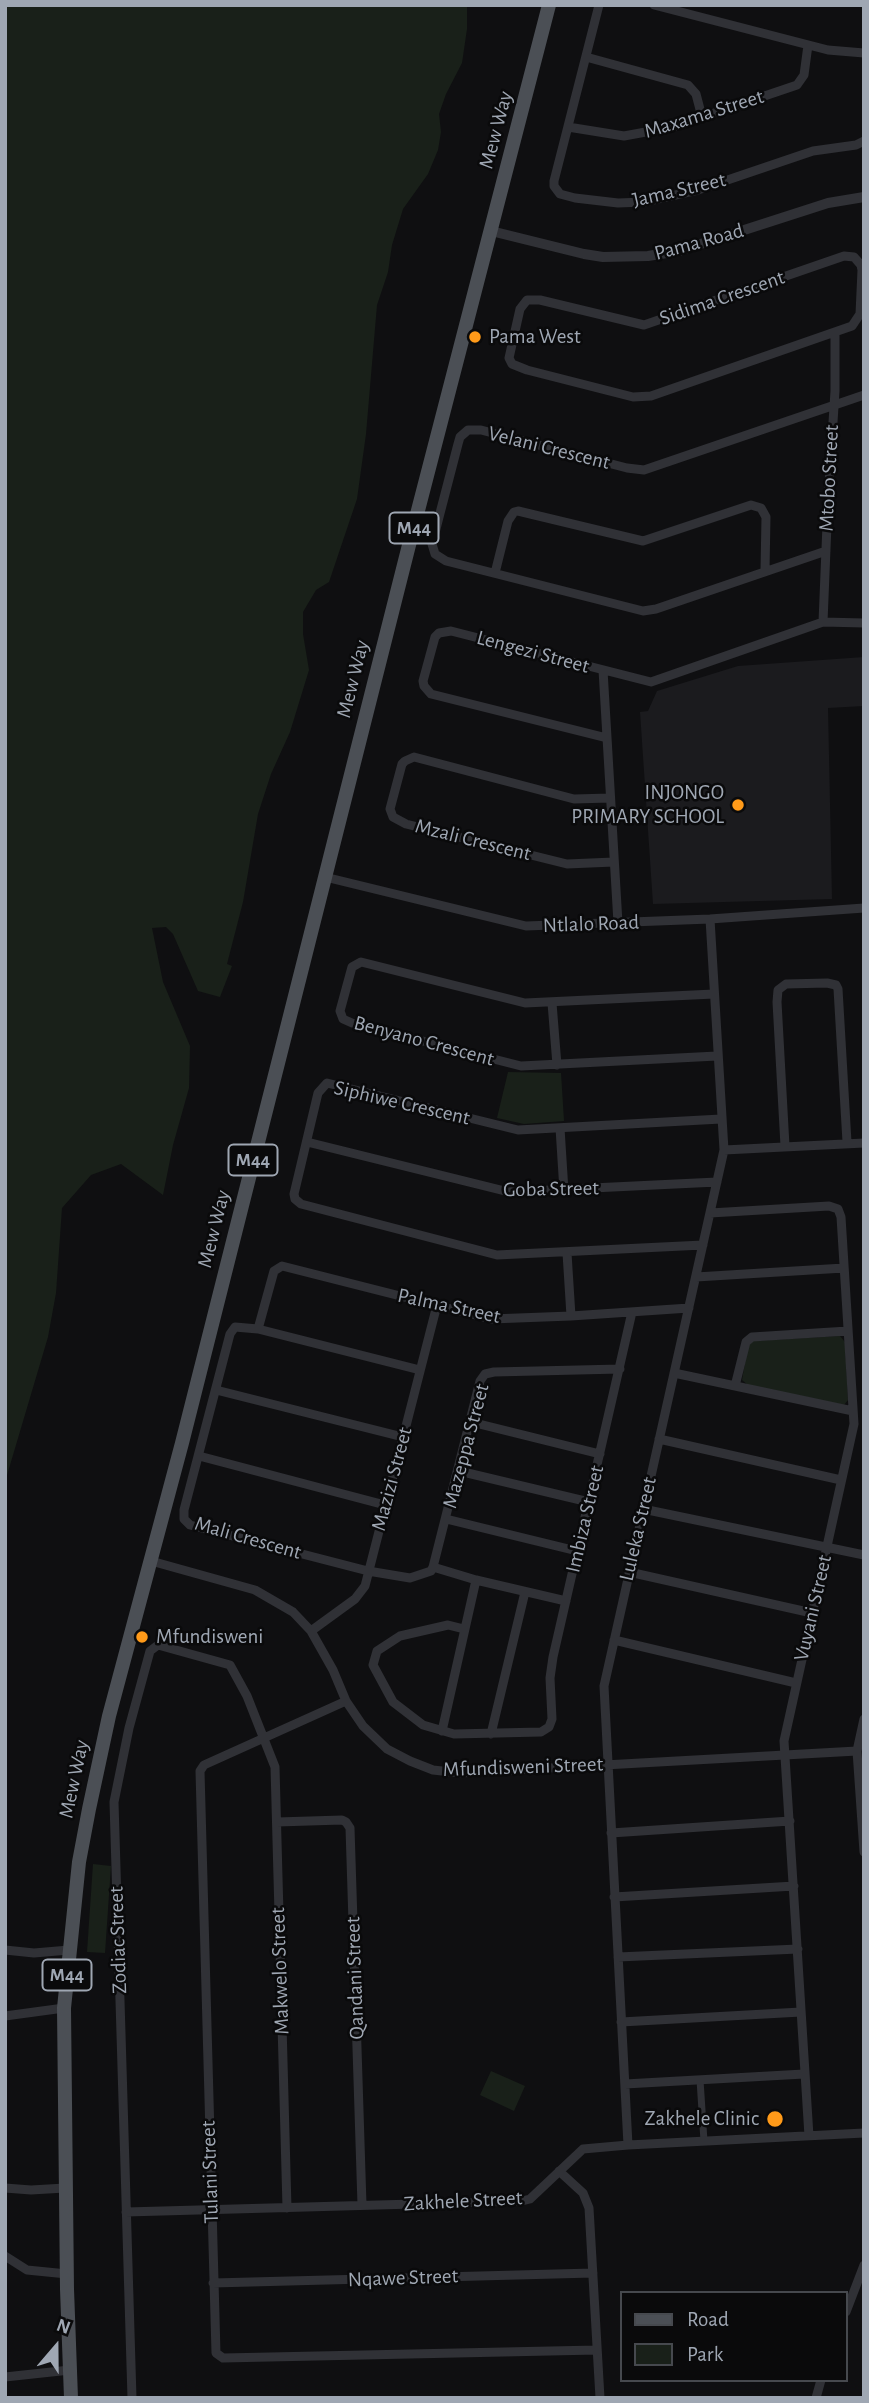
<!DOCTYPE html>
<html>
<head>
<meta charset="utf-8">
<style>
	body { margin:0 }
	#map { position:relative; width:869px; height:2403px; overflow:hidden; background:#0f0f11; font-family:"Alegreya Sans",sans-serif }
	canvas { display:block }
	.frame { position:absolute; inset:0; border:7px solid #9fa7b3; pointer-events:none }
	.legend { position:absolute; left:620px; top:2291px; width:228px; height:91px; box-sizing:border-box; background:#0a0a0b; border:2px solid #46494e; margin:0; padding:9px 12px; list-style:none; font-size:21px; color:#9fa7b3 }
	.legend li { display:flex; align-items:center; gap:14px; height:35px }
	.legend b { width:35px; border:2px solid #46494e }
	.north { position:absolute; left:21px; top:2312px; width:70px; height:70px; -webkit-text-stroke:5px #0a0a0b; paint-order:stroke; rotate:20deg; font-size:19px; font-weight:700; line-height:28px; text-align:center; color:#9fa7b3 }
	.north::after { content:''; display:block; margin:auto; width:24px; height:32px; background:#9fa7b3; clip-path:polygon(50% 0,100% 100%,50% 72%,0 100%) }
</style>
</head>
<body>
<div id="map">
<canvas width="869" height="2403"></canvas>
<div class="frame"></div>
<ul class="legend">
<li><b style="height:9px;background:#4b4f55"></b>Road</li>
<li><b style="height:19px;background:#192019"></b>Park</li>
</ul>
<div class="north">N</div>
</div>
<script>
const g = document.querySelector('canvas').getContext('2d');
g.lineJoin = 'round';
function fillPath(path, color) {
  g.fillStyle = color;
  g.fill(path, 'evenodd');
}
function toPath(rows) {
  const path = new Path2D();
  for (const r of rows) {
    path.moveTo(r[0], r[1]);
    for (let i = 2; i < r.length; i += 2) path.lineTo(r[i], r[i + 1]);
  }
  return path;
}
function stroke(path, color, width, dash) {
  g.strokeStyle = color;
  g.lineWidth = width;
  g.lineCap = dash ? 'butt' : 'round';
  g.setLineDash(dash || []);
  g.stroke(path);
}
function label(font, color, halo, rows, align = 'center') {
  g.font = font + ' "Alegreya Sans",sans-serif';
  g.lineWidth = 5;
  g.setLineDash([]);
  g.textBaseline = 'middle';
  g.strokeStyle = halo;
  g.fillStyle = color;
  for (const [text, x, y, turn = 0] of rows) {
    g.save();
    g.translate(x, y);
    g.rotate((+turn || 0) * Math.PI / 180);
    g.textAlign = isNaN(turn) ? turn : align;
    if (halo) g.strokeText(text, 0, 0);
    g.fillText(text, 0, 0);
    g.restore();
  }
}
fillPath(toPath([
	[864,657,864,706,828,708,832,899,653,904,640,712,648,711,657,691,738,666]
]), '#1b1b1e');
fillPath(toPath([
	[5,5,467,5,467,29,462,63,446,94,439,114,441,132,438,150,428,174,403,209,392,245,388,272,377,305,366,434,357,499,329,582,316,590,303,612,303,634,309,670,290,732,271,774,258,814,243,902,227,964,232,966,220,997,198,991,173,934,166,927,152,928,163,982,190,1046,189,1088,173,1145,163,1195,121,1164,91,1175,62,1208,56,1293,48,1337,5,1482],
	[508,1072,561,1073,564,1121,524,1124,497,1118],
	[840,1336,845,1342,848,1400,844,1405,748,1385,742,1380,748,1346,753,1341],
	[93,1864,111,1866,105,1953,87,1952],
	[491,2071,525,2086,514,2111,480,2095]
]), '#192019');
stroke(toPath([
	[700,2080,704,2141]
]), '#303136', 7);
stroke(toPath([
	[599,5,554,181,554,186,560,194,575,198,618,203,644,202,698,190,813,151,856,145,864,141],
	[654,5,828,50,864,53],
	[586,57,688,85,696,94,702,117],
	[568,127,624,136,673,127,797,85,804,75,808,45],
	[844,256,854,257,861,265,862,270,860,314,852,326,651,396,633,397,527,370,512,364,509,358,520,309,527,300,540,300,644,325,844,256],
	[826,551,656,609,643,611,446,561,435,554,432,544,458,444,460,437,468,430,481,430,627,468,644,470,864,395],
	[495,573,508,521,514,512,518,511,643,541,751,505,761,508,766,517,765,570],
	[823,622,828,500,835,391,835,333],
	[603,670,618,923],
	[607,738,431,694,424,686,423,681,435,637,439,633,451,631,651,682,823,622,864,623],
	[610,798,574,799,414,757,405,761,402,764,390,809,393,817,406,824,567,864,614,862],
	[325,877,526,926,710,919,864,908],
	[714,994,525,1003,361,962,352,967,340,1011,343,1019,352,1023,521,1066,717,1056],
	[552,1003,557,1065],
	[560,1128,564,1191],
	[307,1142,509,1192,717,1182],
	[785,1146,777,1002,778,990,786,984,827,983,836,985,838,989,847,1142],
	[724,1150,864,1143],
	[710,1213,829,1206,838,1209,841,1217,854,1424,784,1741,809,2136],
	[703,1245,497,1255,301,1204,295,1199,294,1194,318,1093,327,1083,518,1130,721,1119],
	[567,1253,571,1316],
	[696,1277,844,1268],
	[258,1329,274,1271,282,1266,491,1319,571,1316,689,1308],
	[420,1370,258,1329,235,1327,230,1334,184,1510,184,1519,190,1525,368,1571,410,1578,431,1571,433,1567],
	[674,1373,853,1411],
	[735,1386,746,1342,752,1337,848,1331],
	[216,1390,403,1437],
	[471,1422,600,1454],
	[659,1439,841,1480],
	[199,1456,385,1505],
	[459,1471,589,1502],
	[643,1509,864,1555],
	[446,1519,577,1551],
	[151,1561,255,1590,293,1612,311,1631,333,1670,346,1701,363,1726,387,1749,410,1761,433,1770,460,1773,857,1751],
	[433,1567,480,1381,485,1374,494,1372,620,1369],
	[433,1567,476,1580,566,1601],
	[629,1572,812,1613],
	[464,1629,448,1625,400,1636,377,1651,373,1665,393,1702,423,1725,454,1734,541,1732,549,1727,552,1719,550,1678,553,1657,632,1312],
	[311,1631,355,1599,365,1586,437,1305],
	[614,1640,796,1683],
	[346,1701,204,1765,200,1771,216,2353,223,2358,597,2350],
	[864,1719,857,1751,864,1852],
	[442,1731,476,1580],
	[491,1734,525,1592],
	[277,1822,342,1820,346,1822,350,1828,362,2205],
	[611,1833,790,1821],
	[614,1897,794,1886],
	[5,1950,34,1953,69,1950],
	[618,1957,798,1949],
	[5,2016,64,2008],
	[621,2022,801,2012],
	[625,2084,804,2074],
	[628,2145,604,1686,724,1150,710,919],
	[559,2171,583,2193,589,2208,600,2398],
	[5,2188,31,2190,65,2188],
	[126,2212,522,2201,530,2199,583,2149,628,2145,864,2133],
	[5,2256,27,2270,67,2274],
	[213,2283,593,2273],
	[846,2312,864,2265],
	[5,2377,70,2370],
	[132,2398,114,1802,129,1728,150,1651,158,1645,230,1665,247,1696,275,1767,287,2208],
	[816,2398,821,2380]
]), '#303136', 9);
stroke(toPath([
	[491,231,584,254,603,257,648,256,679,251,828,203,864,197]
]), '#303136', 10);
stroke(toPath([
	[71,2398,67,2289,64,2008,79,1862,89,1809,109,1716,182,1443,408,549,549,5]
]), '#4b4f55', 14);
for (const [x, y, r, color] of [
	[475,337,7,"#ff9a19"],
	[738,805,7,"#ff9a19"],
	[142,1637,7,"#ff9a19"],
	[775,2119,9,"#ff9a19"]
]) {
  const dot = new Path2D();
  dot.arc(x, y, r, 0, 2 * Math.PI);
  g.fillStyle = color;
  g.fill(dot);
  stroke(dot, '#0a0a0b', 2.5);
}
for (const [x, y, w] of [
	[414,528,49],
	[253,1160,49],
	[67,1975,49]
]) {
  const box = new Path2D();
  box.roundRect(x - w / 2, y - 15.5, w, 31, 5);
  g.fillStyle = '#0a0a0b';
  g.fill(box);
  stroke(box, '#9fa7b3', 2);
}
label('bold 19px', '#9fa7b3', null, [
	["M44",414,528],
	["M44",253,1160],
	["M44",67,1975]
]);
label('21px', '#9fa7b3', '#0a0a0b', [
	["Maxama Street",704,114,-17],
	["Mew Way",496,130,-75],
	["Jama Street",679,190,-13],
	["Pama Road",699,242,-15],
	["Sidima Crescent",722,298,-19],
	["Velani Crescent",549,448,14],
	["Mtobo Street",829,478,-87],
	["Lengezi Street",533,652,15],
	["Mew Way",353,679,-76],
	["Mzali Crescent",473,840,14],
	["Ntlalo Road",591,924,-2],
	["Benyano Crescent",424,1041,15],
	["Siphiwe Crescent",402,1103,13],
	["Goba Street",551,1189,-1],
	["Mew Way",214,1229,-76],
	["Palma Street",449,1306,12],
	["Mazeppa Street",466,1446,-75],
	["Mazizi Street",392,1479,-75],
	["Imbiza Street",585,1519,-77],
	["Luleka Street",638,1529,-77],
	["Mali Crescent",248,1538,16],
	["Vuyani Street",813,1608,-77],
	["Mfundisweni Street",523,1767,-2],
	["Mew Way",74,1779,-78],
	["Zodiac Street",118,1940,-92],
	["Makwelo Street",280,1971,-92],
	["Qandani Street",355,1978,-92],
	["Tulani Street",210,2172,-92],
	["Zakhele Street",463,2201,-3],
	["Nqawe Street",403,2278,-2]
]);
label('21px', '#9fa7b3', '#0a0a0b', [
	["Pama West",489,337],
	["INJONGO",724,793,"right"],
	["PRIMARY SCHOOL",724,817,"right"],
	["Mfundisweni",156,1637],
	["Zakhele Clinic",759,2119,"right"]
], 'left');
</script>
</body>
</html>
